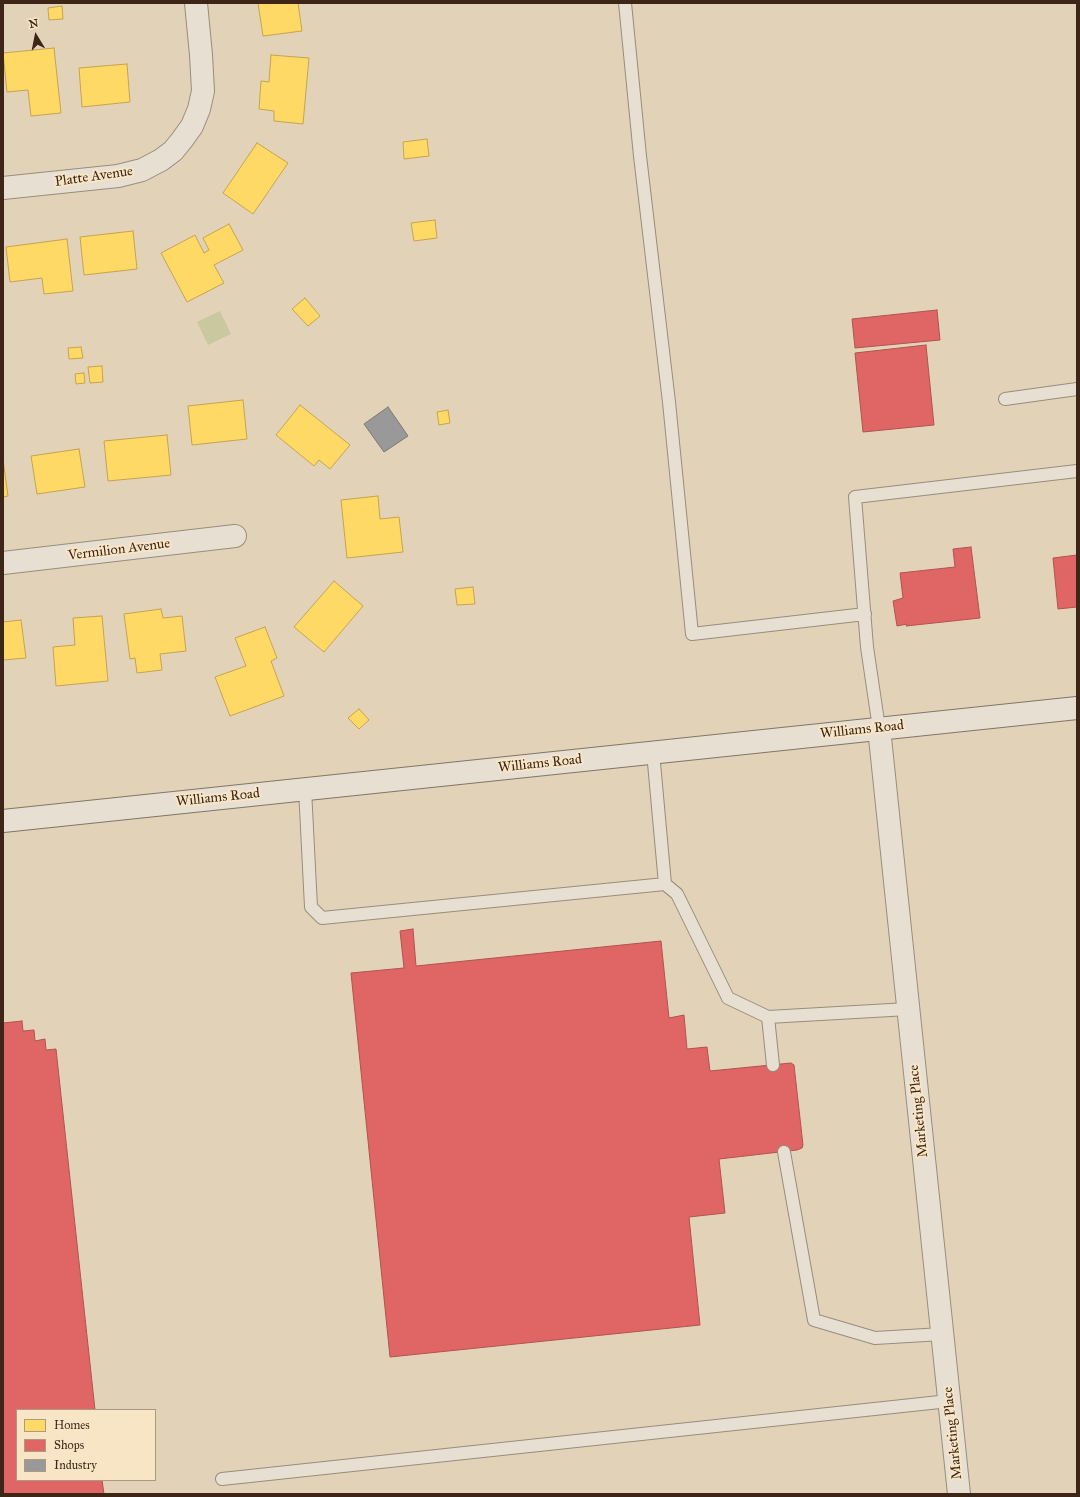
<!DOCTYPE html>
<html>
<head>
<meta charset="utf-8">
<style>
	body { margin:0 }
	#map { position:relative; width:1080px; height:1497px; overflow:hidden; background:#e2d3b8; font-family:"IM FELL Great Primer",serif }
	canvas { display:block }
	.frame { position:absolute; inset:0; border:4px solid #3d2617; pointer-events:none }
	.legend { position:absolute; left:16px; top:1409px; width:140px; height:72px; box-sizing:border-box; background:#f8e5c6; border:1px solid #ad9980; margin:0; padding:5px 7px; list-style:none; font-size:12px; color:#3d2617 }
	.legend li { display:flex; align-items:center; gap:8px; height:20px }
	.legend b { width:20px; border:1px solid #ad9980 }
	.north { position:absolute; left:16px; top:16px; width:40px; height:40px; -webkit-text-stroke:3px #f8e5c6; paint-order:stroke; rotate:350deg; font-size:11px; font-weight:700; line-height:16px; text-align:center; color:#3d2617 }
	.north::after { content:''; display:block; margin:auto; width:14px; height:18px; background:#3d2617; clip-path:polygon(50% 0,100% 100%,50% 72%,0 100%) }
</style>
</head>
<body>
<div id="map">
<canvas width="1080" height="1497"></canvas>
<div class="frame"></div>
<ul class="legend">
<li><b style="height:11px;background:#ffd966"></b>Homes</li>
<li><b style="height:11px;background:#e06666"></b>Shops</li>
<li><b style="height:11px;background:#999"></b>Industry</li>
</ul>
<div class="north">N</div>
</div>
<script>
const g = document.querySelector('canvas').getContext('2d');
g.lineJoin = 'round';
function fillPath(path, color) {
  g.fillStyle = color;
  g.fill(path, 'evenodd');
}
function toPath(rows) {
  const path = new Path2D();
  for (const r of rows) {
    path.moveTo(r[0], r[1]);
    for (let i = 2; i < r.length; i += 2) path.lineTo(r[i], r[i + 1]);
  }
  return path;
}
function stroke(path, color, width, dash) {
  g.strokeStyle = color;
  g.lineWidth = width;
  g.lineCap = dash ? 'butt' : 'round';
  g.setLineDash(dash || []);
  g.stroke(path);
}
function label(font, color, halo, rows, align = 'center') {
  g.font = font + ' "IM FELL Great Primer",serif';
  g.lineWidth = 4;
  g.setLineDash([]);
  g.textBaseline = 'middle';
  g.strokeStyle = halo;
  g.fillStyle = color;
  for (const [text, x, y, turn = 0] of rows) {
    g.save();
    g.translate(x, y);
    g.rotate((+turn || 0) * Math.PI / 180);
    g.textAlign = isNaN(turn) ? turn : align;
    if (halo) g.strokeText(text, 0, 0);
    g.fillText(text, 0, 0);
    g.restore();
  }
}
fillPath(toPath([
	[220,311,231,334,208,345,197,322]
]), '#cac89f');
const homes = toPath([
	[258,3,298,3,302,31,263,36,258,3],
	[62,6,63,19,49,20,48,8,62,6],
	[54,48,61,113,31,116,28,90,7,92,3,53,54,48],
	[271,55,309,58,303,124,274,121,274,111,259,109,261,81,269,82,271,55],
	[127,64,130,102,82,107,79,68,127,64],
	[427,139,429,156,404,159,403,142,427,139],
	[257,143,288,163,253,214,223,193,257,143],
	[435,220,437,238,414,241,411,223,435,220],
	[229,224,243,250,214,265,224,283,187,302,161,253,195,235,204,253,209,250,203,238,229,224],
	[133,231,137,269,84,275,80,237,133,231],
	[67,239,73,291,44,294,42,278,10,282,6,247,67,239],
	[305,298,320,316,308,326,292,309,305,298],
	[81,347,83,358,69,359,68,348,81,347],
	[102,366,103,382,90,383,88,367,102,366],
	[84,373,85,383,76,384,75,374,84,373],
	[243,400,247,439,192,445,188,406,243,400],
	[300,405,350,445,330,469,319,460,314,466,276,435,300,405],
	[448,410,450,423,439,425,437,412,448,410],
	[167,435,171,475,108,481,104,441,167,435],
	[79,449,85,487,37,494,31,456,79,449],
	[3,459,8,496,3,497,3,459],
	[378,496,380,519,399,517,403,552,347,558,341,500,378,496],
	[334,581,363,606,324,652,294,627,334,581],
	[473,587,475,604,457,605,455,589,473,587],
	[161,609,163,618,182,616,186,651,160,654,162,670,137,673,135,658,130,659,124,614,161,609],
	[102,616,108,681,56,686,53,647,75,645,73,618,102,616],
	[21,620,26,658,3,660,3,622,21,620],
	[265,627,277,658,271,661,284,696,230,716,215,677,246,666,235,638,265,627],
	[359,709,369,720,359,729,348,718,359,709]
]);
fillPath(homes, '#ffd966');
stroke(homes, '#c5a34e', 1);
const shops = toPath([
	[937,310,940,340,855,348,852,319,937,310],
	[926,345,934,425,863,432,855,353,926,345],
	[971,547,980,618,906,626,907,624,897,626,893,601,903,598,900,573,955,567,953,549,971,547],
	[1077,555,1077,607,1058,609,1053,558,1077,555],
	[413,929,416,966,661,941,669,1018,684,1015,687,1049,707,1047,710,1071,791,1063,794,1065,803,1145,802,1148,797,1150,719,1159,725,1213,689,1217,700,1325,390,1357,351,973,404,968,400,931,413,929],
	[22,1021,23,1031,34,1030,35,1041,45,1039,46,1050,56,1049,95,1410,17,1410,17,1480,102,1480,104,1494,3,1494,3,1023,22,1021]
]);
fillPath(shops, '#e06666');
stroke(shops, '#af534e', 1);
const industry = toPath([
	[388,407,408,436,384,452,364,424,388,407]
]);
fillPath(industry, '#999');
stroke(industry, '#7d7672', 1);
const lane = toPath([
	[625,3,640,156,669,402,692,634,865,614],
	[1005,399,1077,389],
	[879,728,867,647,855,497,1077,471],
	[653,752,665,884],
	[305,789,311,907,322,918,665,884,677,894,728,998,768,1017,908,1009],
	[768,1017,773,1065],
	[784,1152,814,1320,875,1338,942,1334],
	[222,1479,949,1401]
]);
const street = toPath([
	[3,188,118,176,142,170,161,160,173,151,182,140,192,126,199,109,203,91,201,55,196,3],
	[3,563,235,536],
	[879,728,959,1494]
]);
const secondary = toPath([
	[3,821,1077,708]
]);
stroke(lane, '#988d7c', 14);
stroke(street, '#988d7c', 24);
stroke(secondary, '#817666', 24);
stroke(lane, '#e7dfd2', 12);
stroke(street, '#e7dfd2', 22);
stroke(secondary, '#e7dfd2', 22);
label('14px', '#3d2617', '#f8e5c6', [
	["Platte Avenue",94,177,-8],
	["Vermilion Avenue",119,550,-7],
	["Williams Road",862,730,-6],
	["Williams Road",540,764,-6],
	["Williams Road",218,798,-6],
	["Marketing Place",919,1111,-96],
	["Marketing Place",953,1433,-96]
]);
</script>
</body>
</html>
